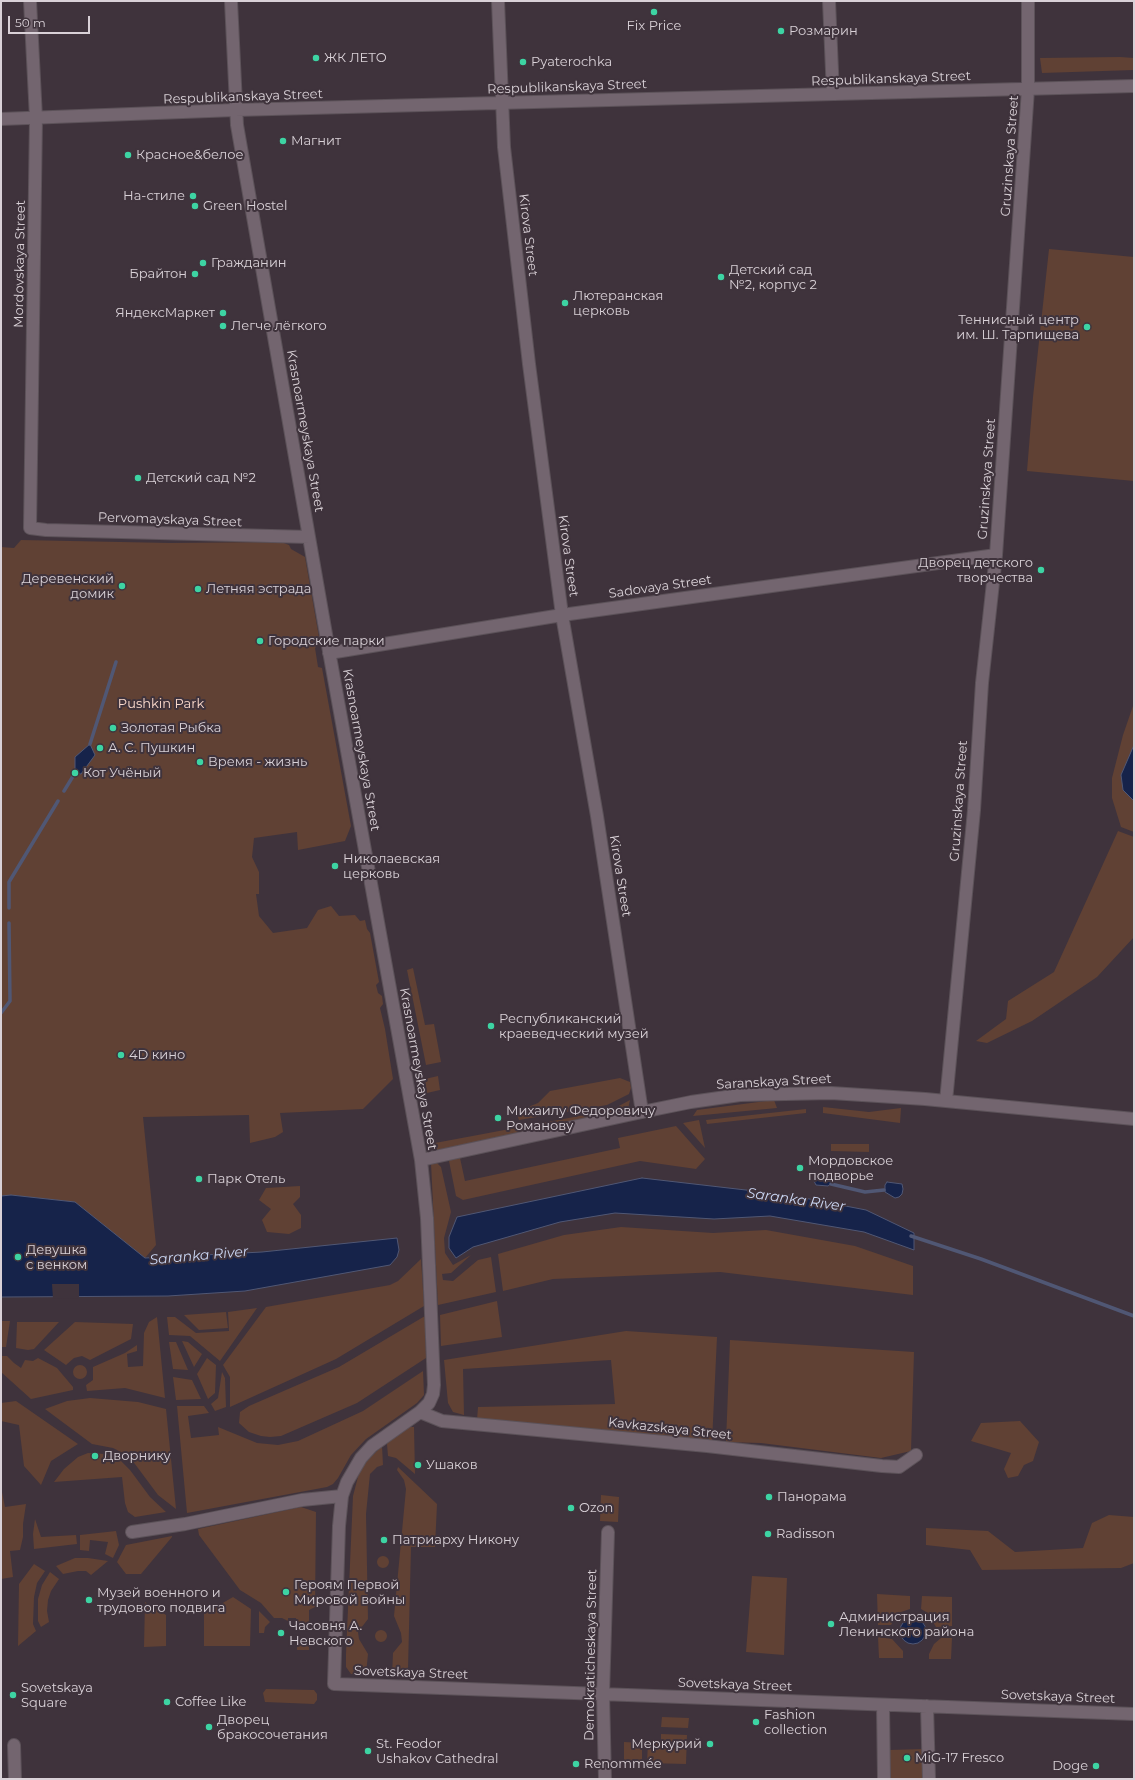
<!DOCTYPE html>
<html>
<head>
<meta charset="utf-8">
<style>
	body { margin:0 }
	#map { position:relative; width:1135px; height:1780px; overflow:hidden; background:#3f333c; font-family:Montserrat,sans-serif }
	canvas { display:block }
	.frame { position:absolute; inset:0; border:2px solid #d9d1d7; pointer-events:none }
	.scale { position:absolute; left:8px; top:16px; width:82px; height:18px; box-sizing:border-box; border:2px solid #d9d1d7; border-top:0; padding-left:5px; font-size:12px; line-height:14px; white-space:nowrap; color:#d9d1d7; -webkit-text-stroke:3px #3f333c; paint-order:stroke }
</style>
</head>
<body>
<div id="map">
<canvas width="1135" height="1780"></canvas>
<div class="frame"></div>
<div class="scale">50 m</div>
</div>
<script>
const g = document.querySelector('canvas').getContext('2d');
g.lineJoin = 'round';
function fillPath(path, color) {
  g.fillStyle = color;
  g.fill(path, 'evenodd');
}
function toPath(rows) {
  const path = new Path2D();
  for (const r of rows) {
    if (r.length === 3) {
      path.moveTo(r[0] + r[2], r[1]);
      path.arc(r[0], r[1], r[2], 0, 2 * Math.PI);
      continue;
    }
    path.moveTo(r[0], r[1]);
    for (let i = 2; i < r.length; i += 2) path.lineTo(r[i], r[i + 1]);
  }
  return path;
}
function stroke(path, color, width, dash) {
  g.strokeStyle = color;
  g.lineWidth = width;
  g.lineCap = dash ? 'butt' : 'round';
  g.setLineDash(dash || []);
  g.stroke(path);
}
function label(font, color, halo, rows, align = 'center') {
  g.font = font + ' Montserrat,sans-serif';
  g.lineWidth = 4;
  g.setLineDash([]);
  g.textBaseline = 'middle';
  g.strokeStyle = halo;
  g.fillStyle = color;
  for (const [text, x, y, turn = 0] of rows) {
    g.save();
    g.translate(x, y);
    g.rotate((+turn || 0) * Math.PI / 180);
    g.textAlign = isNaN(turn) ? turn : align;
    if (halo) g.strokeText(text, 0, 0);
    g.fillText(text, 0, 0);
    g.restore();
  }
}
fillPath(toPath([
	[1120,57,1134,58,1134,70,1042,73,1040,58],
	[1049,249,1134,257,1134,481,1027,471,1033,397],
	[21,540,170,543,281,542,289,545,291,549,305,557,320,643,315,648,318,667,322,668,351,826,345,841,298,850,297,832,254,838,252,857,259,872,259,894,256,894,259,916,273,933,307,928,318,910,331,906,339,916,355,915,360,921,365,920,367,929,370,933,379,982,376,985,378,993,382,996,383,1004,380,1008,385,1029,393,1079,363,1109,280,1113,283,1132,275,1137,250,1143,249,1115,143,1117,156,1245,145,1258,75,1202,11,1195,1,1196,1,547,14,548],
	[1134,703,1134,832,1121,827,1112,798,1112,778,1123,735],
	[1118,831,1134,837,1134,937,1097,977,1032,1021,987,1043,976,1041,1006,1019,1008,1001,1054,972],
	[413,968,425,1025,434,1024,441,1062,426,1065,407,970],
	[438,1076,440,1090,427,1093,425,1079],
	[620,1078,630,1082,631,1088,629,1094,607,1105,519,1120,516,1112,538,1103,550,1091],
	[630,1100,628,1109,437,1150,435,1143,606,1111,617,1107],
	[774,1100,777,1108,693,1116,697,1110],
	[823,1107,869,1112,901,1108,900,1123,823,1113],
	[806,1109,806,1113,707,1124,706,1120],
	[699,1120,705,1148,683,1123],
	[676,1126,705,1159,696,1169,640,1161,463,1200,456,1196,449,1161,451,1158,460,1158,465,1181,620,1148,618,1138],
	[831,1144,869,1144,869,1152,831,1151],
	[436,1162,441,1167,451,1212,444,1238,445,1253,453,1265,471,1255,451,1273,442,1274,443,1280,453,1281,478,1260,491,1257,496,1292,438,1305,431,1163],
	[300,1186,300,1197,293,1204,301,1215,301,1228,289,1234,267,1232,262,1220,271,1209,259,1200,266,1188],
	[621,1227,713,1233,766,1230,855,1246,913,1266,913,1295,720,1272,553,1279,503,1291,498,1254,564,1235],
	[421,1259,424,1306,336,1359,230,1407,230,1377,223,1365,266,1307,390,1285,398,1281],
	[497,1301,502,1337,441,1346,440,1315],
	[257,1308,220,1361,190,1336,169,1335,167,1317,175,1317,196,1333,229,1331,228,1312],
	[226,1312,228,1328,199,1330,184,1315],
	[425,1316,426,1358,357,1403,281,1436,270,1437,261,1436,249,1432,239,1423,240,1412,249,1406,339,1367],
	[157,1317,165,1398,125,1388,87,1391,86,1385,93,1380,93,1367,125,1353,137,1345,137,1351,127,1354,128,1367,143,1366,144,1333,149,1322],
	[1,1321,10,1321,6,1347,1,1347],
	[17,1322,59,1322,34,1349,28,1350,16,1348],
	[75,1322,133,1324,131,1339,90,1360,82,1356,74,1358,66,1365,44,1350],
	[626,1331,717,1337,712,1442,477,1420,478,1407,615,1404,611,1360,463,1369,464,1415,453,1412,448,1403,444,1360],
	[730,1340,914,1352,911,1451,881,1458,761,1443,726,1442],
	[182,1341,188,1342,202,1354,194,1367],
	[169,1342,176,1342,188,1370,173,1369],
	[1,1356,7,1356,14,1363,21,1368,25,1360,33,1361,38,1358,57,1368,73,1387,73,1390,31,1399,1,1372],
	[207,1358,216,1365,215,1393,208,1399,197,1374],
	[80,1372,7],
	[423,1371,424,1395,417,1403,366,1439,351,1455,338,1478,333,1484,327,1487,187,1513,177,1406,204,1406,209,1413,188,1416,191,1438,219,1435,218,1427,257,1443,278,1445,298,1441,363,1411],
	[222,1372,225,1378,226,1407,215,1411,211,1404,218,1398],
	[173,1377,192,1380,201,1399,176,1400],
	[90,1398,138,1402,166,1409,176,1509,158,1495,129,1456,113,1448,92,1444,45,1409,67,1401],
	[16,1401,78,1444,51,1461,41,1485,24,1466,19,1425,1,1421,1,1403],
	[1020,1421,1039,1442,1033,1461,1024,1465,1018,1476,1008,1478,1004,1469,1011,1453,971,1441,981,1423],
	[409,1427,414,1427,415,1474,396,1458,388,1456,387,1444,389,1439],
	[382,1446,383,1465,377,1467,370,1474,366,1514,368,1619,358,1632,359,1639,368,1654,366,1674,351,1674,346,1667,346,1654,353,1496,359,1473,366,1462],
	[88,1453,105,1454,120,1460,130,1470,150,1497,166,1512,135,1517,128,1512,125,1503,122,1477,54,1482,64,1469,78,1457],
	[398,1467,437,1504,435,1547,411,1547,408,1669,407,1673,402,1676,392,1676,393,1653,402,1642,401,1633,394,1616,406,1489,404,1480,397,1470],
	[1,1487,5,1507,26,1504,23,1524,23,1537,20,1550,10,1551,13,1577,1,1579],
	[601,1495,619,1497,618,1522,600,1521],
	[301,1507,316,1512,315,1607,309,1610,309,1631,297,1631,296,1618,288,1618,288,1621,282,1618,274,1618,261,1603,240,1590,199,1535,198,1529],
	[1109,1515,1134,1517,1134,1563,1121,1568,982,1570,970,1550,926,1545,926,1528,988,1531,1015,1552,1083,1548,1092,1523],
	[35,1519,41,1537,76,1535,77,1544,34,1549,33,1534],
	[116,1531,119,1545,113,1558,105,1554,108,1542,90,1540,89,1551,80,1550,80,1535],
	[172,1536,172,1537,141,1574,126,1574,117,1562,126,1545],
	[383,1562,6],
	[75,1558,88,1558,108,1561,91,1575,86,1571,78,1571,63,1574,56,1566],
	[34,1564,45,1571,37,1583,34,1597,33,1624,36,1631,18,1646,19,1584],
	[50,1572,59,1579,51,1591,48,1600,47,1611,49,1622,41,1627,38,1621,38,1599,42,1585],
	[752,1576,787,1578,784,1655,746,1652],
	[877,1594,910,1596,910,1609,898,1613,891,1625,878,1625],
	[922,1596,952,1597,952,1626,936,1627,928,1613,921,1609],
	[233,1597,251,1609,250,1646,204,1646,204,1614],
	[145,1602,166,1615,166,1646,144,1647],
	[259,1611,270,1622,265,1627,264,1633,259,1633],
	[381,1636,6],
	[878,1637,892,1639,903,1651,903,1658,879,1658],
	[941,1638,952,1638,951,1659,929,1659,929,1654,934,1644],
	[297,1639,309,1639,309,1650,297,1650],
	[266,1689,314,1690,317,1694,317,1700,314,1704,265,1702,263,1693],
	[662,1717,689,1718,688,1728,661,1727],
	[661,1734,687,1735,686,1764,647,1763,648,1742,661,1743],
	[624,1742,642,1743,642,1763,624,1763],
	[924,1749,925,1779,890,1779,889,1750]
]), '#604134');
const water = toPath([
	[90,744,95,755,81,774,75,773,75,757,90,744],
	[1134,745,1134,801,1123,790,1121,775,1134,745],
	[817,1175,828,1175,832,1177,833,1182,828,1186,816,1185,814,1181,817,1175],
	[642,1178,789,1195,866,1210,914,1233,914,1250,864,1232,770,1216,714,1219,615,1213,560,1222,473,1247,456,1258,449,1248,449,1237,457,1217,642,1178],
	[887,1182,902,1184,903,1189,902,1194,899,1197,895,1198,885,1192,885,1185,887,1182],
	[11,1195,75,1202,145,1258,262,1252,397,1238,399,1250,397,1257,390,1265,245,1291,168,1296,1,1297,1,1196,11,1195],
	[913,1631,13]
]);
fillPath(water, '#16234a');
stroke(water, '#505774', 1);
fillPath(toPath([
	[52,1284,79,1284,79,1298,53,1299]
]), '#3f333c');
stroke(toPath([
	[90,744,116,662],
	[64,791,75,773],
	[9,908,9,882,58,801],
	[1,1013,10,1001,9,923],
	[831,1184,865,1192,884,1190],
	[911,1236,981,1259,1134,1316]
]), '#505774', 3.5);
const minor = toPath([
	[30,1,36,118,30,528,46,530,309,537],
	[231,1,237,125,327,640,421,1160,427,1218,434,1385,433,1394,429,1403,420,1412,372,1446,361,1458,347,1482,342,1496,339,1526,334,1684,1134,1714],
	[498,1,504,147,529,364,562,615,597,816,642,1112],
	[829,1,833,94],
	[1,119,235,110,1134,86],
	[329,653,562,615,996,555],
	[946,1101,974,810,982,683,996,555,1028,89,1028,1],
	[421,1160,642,1112,691,1102,740,1095,831,1093,925,1099,1134,1119],
	[420,1412,442,1421,707,1446,882,1466,899,1467,916,1455],
	[132,1532,185,1524,302,1500,342,1496],
	[883,1705,884,1779],
	[927,1706,929,1779],
	[14,1745,15,1779],
	[605,1779,603,1694,608,1532]
]);
stroke(minor, '#5c5259', 14);
stroke(minor, '#73656f', 12);
for (const [x, y, r, color] of [
	[654,12,4,"#3dd4a3"],
	[781,31,4,"#3dd4a3"],
	[316,58,4,"#3dd4a3"],
	[523,62,4,"#3dd4a3"],
	[283,141,4,"#3dd4a3"],
	[128,155,4,"#3dd4a3"],
	[193,196,4,"#3dd4a3"],
	[195,206,4,"#3dd4a3"],
	[203,263,4,"#3dd4a3"],
	[195,274,4,"#3dd4a3"],
	[721,277,4,"#3dd4a3"],
	[565,303,4,"#3dd4a3"],
	[223,313,4,"#3dd4a3"],
	[223,326,4,"#3dd4a3"],
	[1087,327,4,"#3dd4a3"],
	[138,478,4,"#3dd4a3"],
	[1041,570,4,"#3dd4a3"],
	[122,586,4,"#3dd4a3"],
	[198,589,4,"#3dd4a3"],
	[260,641,4,"#3dd4a3"],
	[113,728,4,"#3dd4a3"],
	[100,748,4,"#3dd4a3"],
	[200,762,4,"#3dd4a3"],
	[75,773,4,"#3dd4a3"],
	[335,866,4,"#3dd4a3"],
	[491,1026,4,"#3dd4a3"],
	[121,1055,4,"#3dd4a3"],
	[498,1118,4,"#3dd4a3"],
	[800,1168,4,"#3dd4a3"],
	[199,1179,4,"#3dd4a3"],
	[18,1257,4,"#3dd4a3"],
	[95,1456,4,"#3dd4a3"],
	[418,1465,4,"#3dd4a3"],
	[769,1497,4,"#3dd4a3"],
	[571,1508,4,"#3dd4a3"],
	[768,1534,4,"#3dd4a3"],
	[384,1540,4,"#3dd4a3"],
	[286,1592,4,"#3dd4a3"],
	[89,1600,4,"#3dd4a3"],
	[831,1624,4,"#3dd4a3"],
	[281,1633,4,"#3dd4a3"],
	[13,1695,4,"#3dd4a3"],
	[167,1702,4,"#3dd4a3"],
	[756,1722,4,"#3dd4a3"],
	[209,1727,4,"#3dd4a3"],
	[710,1744,4,"#3dd4a3"],
	[368,1751,4,"#3dd4a3"],
	[907,1758,4,"#3dd4a3"],
	[576,1764,4,"#3dd4a3"],
	[1096,1766,4,"#3dd4a3"]
]) {
  const dot = new Path2D();
  dot.arc(x, y, r, 0, 2 * Math.PI);
  g.fillStyle = color;
  g.fill(dot);
  stroke(dot, '#3f333c', 1.5);
}
label('13px', '#d9d1d7', '#3f333c', [
	["Fix Price",654,26,"center"],
	["Розмарин",789,31],
	["ЖК ЛЕТО",324,58],
	["Pyaterochka",531,62],
	["Магнит",291,141],
	["Красное&белое",136,155],
	["На-стиле",185,196,"right"],
	["Green Hostel",203,206],
	["Гражданин",211,263],
	["Детский сад",729,270],
	["№2, корпус 2",729,285],
	["Брайтон",187,274,"right"],
	["Лютеранская",573,296],
	["церковь",573,311],
	["ЯндексМаркет",215,313,"right"],
	["Теннисный центр",1079,320,"right"],
	["им. Ш. Тарпищева",1079,335,"right"],
	["Легче лёгкого",231,326],
	["Детский сад №2",146,478],
	["Дворец детского",1033,563,"right"],
	["творчества",1033,578,"right"],
	["Деревенский",114,579,"right"],
	["домик",114,594,"right"],
	["Летняя эстрада",206,589],
	["Городские парки",268,641],
	["Золотая Рыбка",121,728],
	["А. С. Пушкин",108,748],
	["Время - жизнь",208,762],
	["Кот Учёный",83,773],
	["Николаевская",343,859],
	["церковь",343,874],
	["Республиканский",499,1019],
	["краеведческий музей",499,1034],
	["4D кино",129,1055],
	["Михаилу Федоровичу",506,1111],
	["Романову",506,1126],
	["Мордовское",808,1161],
	["подворье",808,1176],
	["Парк Отель",207,1179],
	["Девушка",26,1250],
	["с венком",26,1265],
	["Дворнику",103,1456],
	["Ушаков",426,1465],
	["Панорама",777,1497],
	["Ozon",579,1508],
	["Radisson",776,1534],
	["Патриарху Никону",392,1540],
	["Героям Первой",294,1585],
	["Мировой войны",294,1600],
	["Музей военного и",97,1593],
	["трудового подвига",97,1608],
	["Администрация",839,1617],
	["Ленинского района",839,1632],
	["Часовня А.",289,1626],
	["Невского",289,1641],
	["Sovetskaya",21,1688],
	["Square",21,1703],
	["Coffee Like",175,1702],
	["Fashion",764,1715],
	["collection",764,1730],
	["Дворец",217,1720],
	["бракосочетания",217,1735],
	["St. Feodor",376,1744],
	["Ushakov Cathedral",376,1759],
	["Меркурий",702,1744,"right"],
	["MiG-17 Fresco",915,1758],
	["Renommée",584,1764],
	["Doge",1088,1766,"right"]
], 'left');
label('13px', '#d9d1d7', '#3f333c', [
	["Respublikanskaya Street",891,79,-2],
	["Respublikanskaya Street",567,87,-2],
	["Respublikanskaya Street",243,97,-2],
	["Gruzinskaya Street",1010,156,-86],
	["Kirova Street",528,235,83],
	["Mordovskaya Street",20,264,-89],
	["Krasnoarmeyskaya Street",305,431,80],
	["Gruzinskaya Street",987,479,-86],
	["Pervomayskaya Street",170,520,2],
	["Kirova Street",568,556,82],
	["Sadovaya Street",660,587,-8],
	["Krasnoarmeyskaya Street",361,750,80],
	["Gruzinskaya Street",959,801,-86],
	["Kirova Street",620,876,81],
	["Krasnoarmeyskaya Street",418,1069,80],
	["Saranskaya Street",774,1082,-3],
	["Kavkazskaya Street",670,1429,6],
	["Demokraticheskaya Street",591,1655,-89],
	["Sovetskaya Street",411,1673,2],
	["Sovetskaya Street",735,1685,2],
	["Sovetskaya Street",1058,1697,2]
]);
label('13px', '#fddbcd', '#3f333c', [
	["Pushkin Park",161,704]
]);
label('italic 14px', '#cbd7f4', '#3f333c', [
	["Saranka River",796,1200,8],
	["Saranka River",199,1256,-5]
]);
</script>
</body>
</html>
